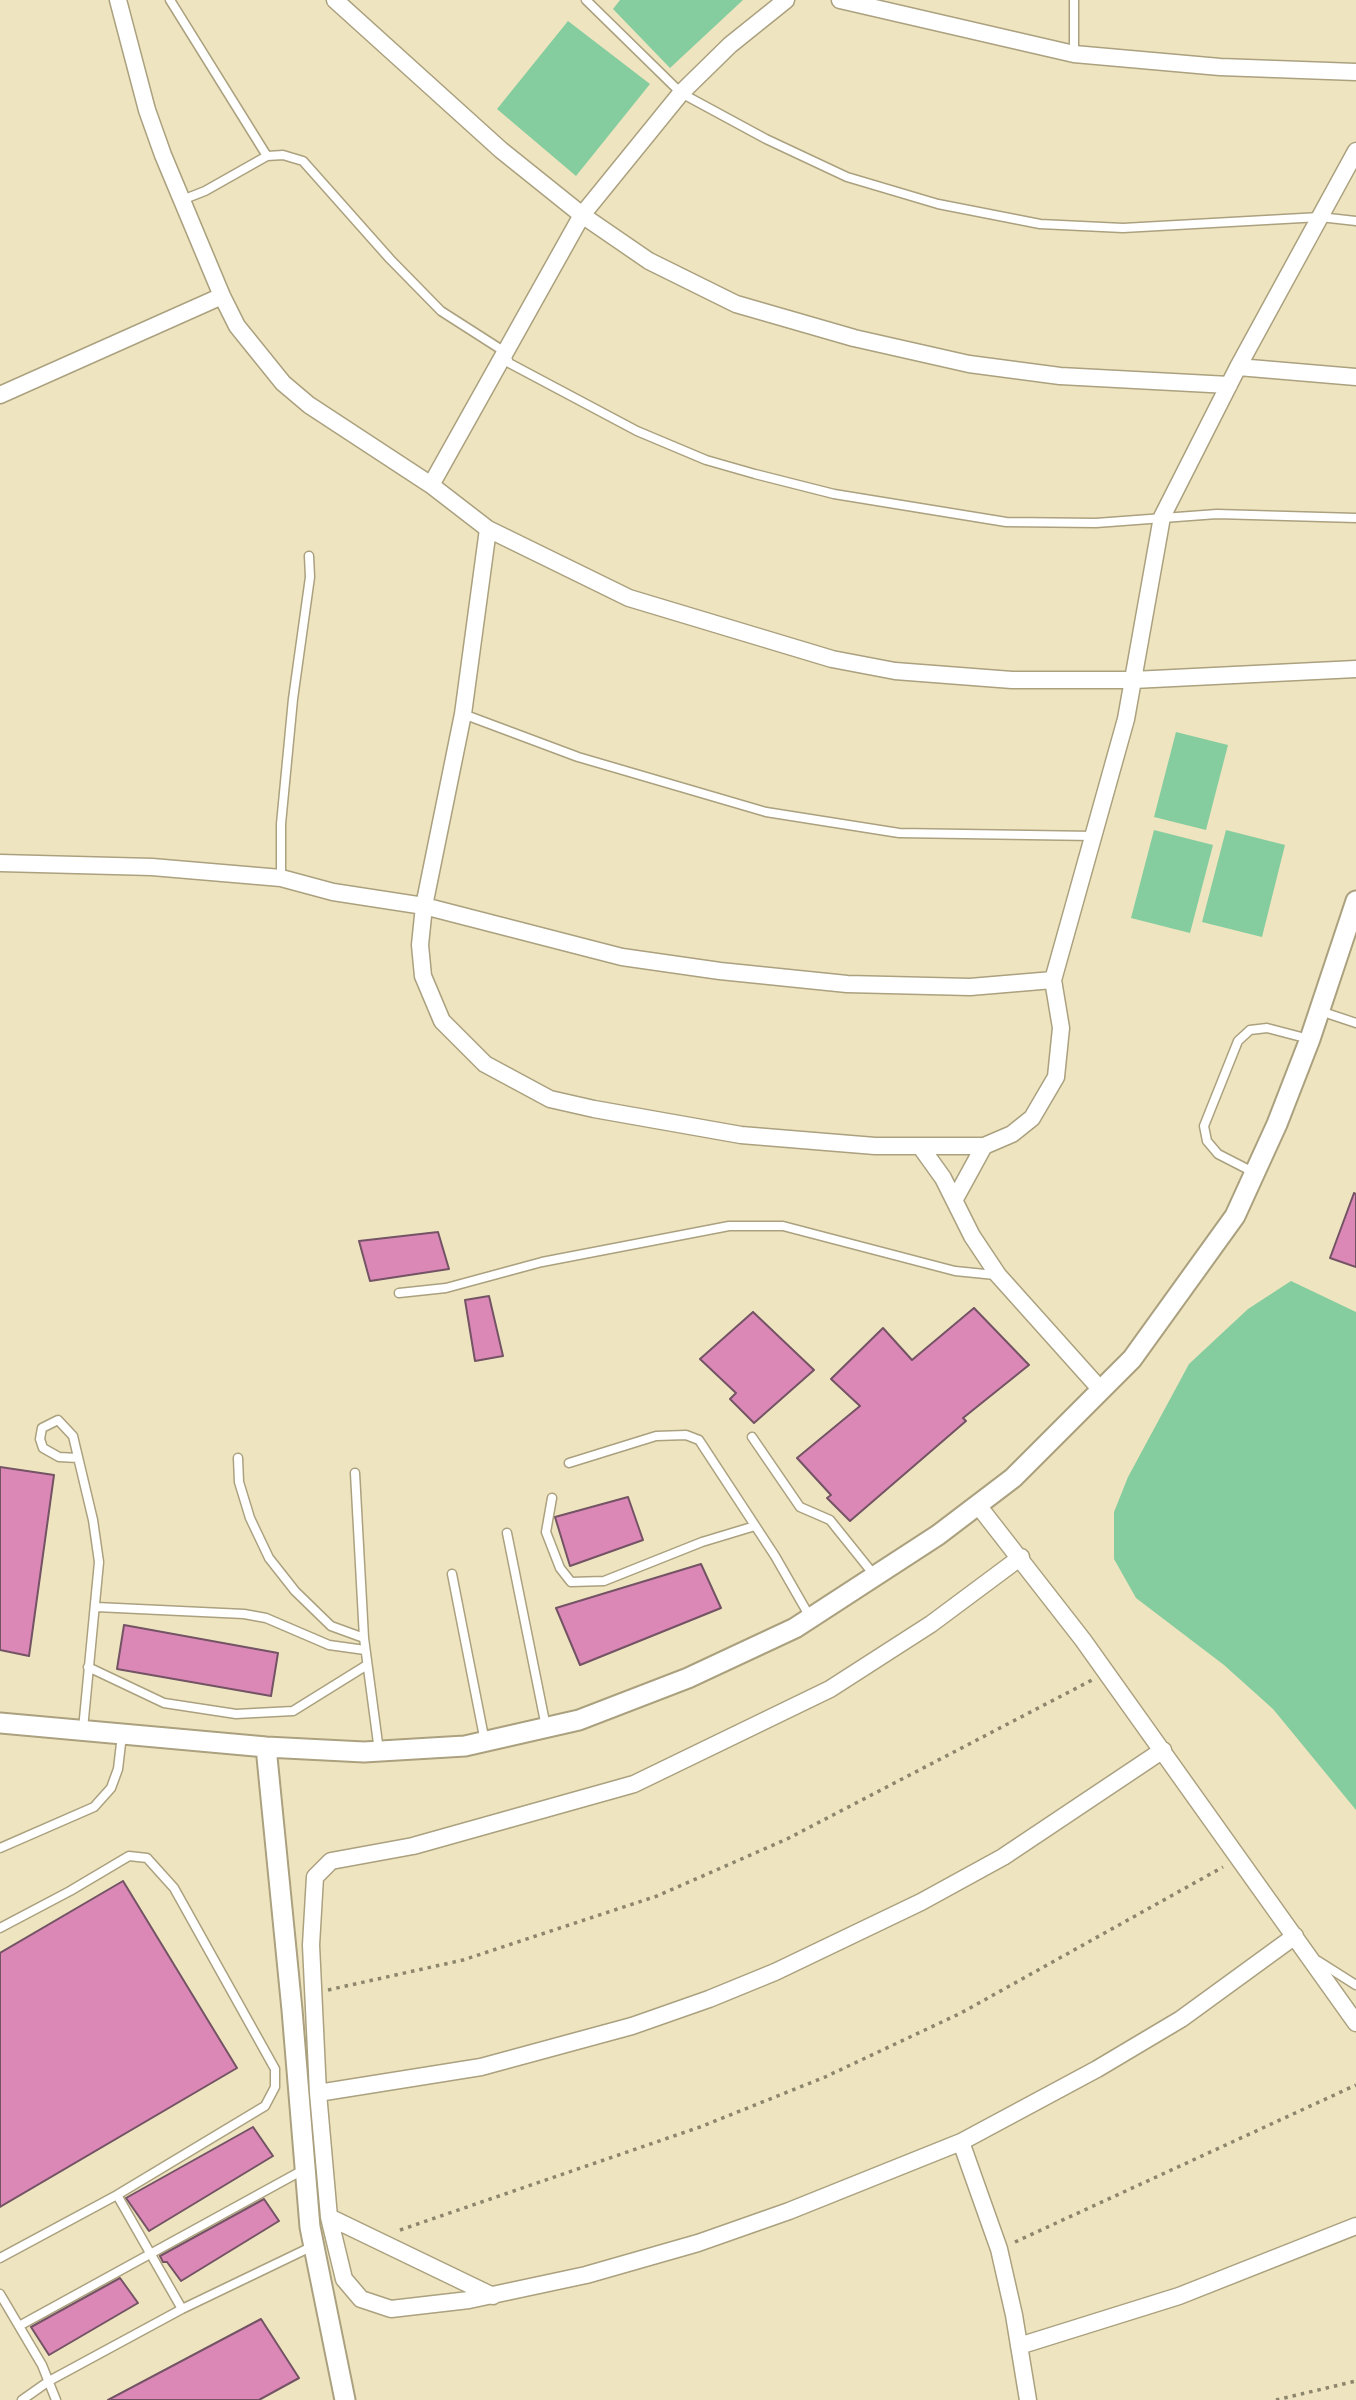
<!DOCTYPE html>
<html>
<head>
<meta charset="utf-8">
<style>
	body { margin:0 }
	canvas { display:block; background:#eee4c0 }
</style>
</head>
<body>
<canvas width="1356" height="2400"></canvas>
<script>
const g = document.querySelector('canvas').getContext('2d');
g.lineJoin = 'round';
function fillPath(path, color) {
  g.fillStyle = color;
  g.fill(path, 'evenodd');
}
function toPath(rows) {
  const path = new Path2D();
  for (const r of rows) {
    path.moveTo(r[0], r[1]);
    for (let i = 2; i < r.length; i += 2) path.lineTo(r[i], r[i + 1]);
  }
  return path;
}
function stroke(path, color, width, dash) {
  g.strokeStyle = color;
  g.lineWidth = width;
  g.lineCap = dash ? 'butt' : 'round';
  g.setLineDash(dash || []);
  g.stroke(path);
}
fillPath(toPath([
	[620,0,743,0,670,68,613,9],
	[568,21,650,84,576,176,497,109],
	[1176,732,1228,745,1206,830,1154,817],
	[1154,830,1213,845,1190,933,1131,918],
	[1226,830,1285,845,1262,937,1202,922],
	[1291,1281,1356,1312,1356,1810,1273,1709,1224,1665,1136,1598,1114,1559,1114,1512,1128,1477,1189,1364,1248,1309]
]), '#85cd9e');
const building = toPath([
	[1354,1193,1356,1194,1356,1267,1330,1258,1354,1193],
	[438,1232,449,1269,370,1281,359,1241,438,1232],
	[489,1296,503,1356,475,1361,465,1300,489,1296],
	[974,1308,1029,1365,963,1418,966,1421,850,1521,827,1498,831,1495,797,1458,860,1406,831,1379,883,1328,912,1360,974,1308],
	[753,1312,814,1370,754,1423,730,1399,736,1393,700,1359,753,1312],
	[0,1467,54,1475,29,1656,0,1650,0,1467],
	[628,1497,643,1540,570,1566,555,1517,628,1497],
	[701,1564,721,1608,580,1665,556,1608,701,1564],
	[124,1625,278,1653,271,1696,117,1669,124,1625],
	[123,1881,237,2068,0,2207,0,1953,123,1881],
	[253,2127,273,2156,149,2231,126,2198,253,2127],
	[264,2199,279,2221,181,2281,167,2262,163,2262,160,2256,264,2199],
	[120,2278,138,2303,49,2355,31,2327,120,2278],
	[261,2319,299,2378,259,2400,108,2400,261,2319]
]);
fillPath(building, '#db88b7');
stroke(building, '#735364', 2);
const service = toPath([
	[170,0,267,156],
	[586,0,681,93,766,139,847,177,938,204,1040,224,1123,228,1320,217,1356,221],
	[1074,54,1074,0],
	[182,200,205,191,267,156,283,155,303,161,390,259,441,311,505,352,509,363,637,431,706,460,755,474,834,494,1006,522,1096,523,1217,514,1356,518],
	[463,714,578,757,766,812,899,833,1094,836],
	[281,878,281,824,293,699,310,577,309,556],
	[1320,1011,1356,1023],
	[1255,1173,1218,1154,1207,1141,1204,1126,1238,1041,1250,1030,1267,1028,1309,1039],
	[399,1293,446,1288,542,1262,729,1226,783,1226,955,1271,995,1275],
	[752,1437,800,1507,830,1520,875,1576],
	[78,1458,59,1457,43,1448,40,1439,42,1428,58,1420,73,1436,93,1520,99,1562,83,1729],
	[238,1458,239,1482,250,1518,269,1558,295,1591,331,1626,364,1638],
	[569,1463,656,1436,686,1435,699,1440,775,1556,810,1617],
	[355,1473,364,1638,379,1751],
	[552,1498,546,1532,560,1568,571,1582,604,1581,702,1542,755,1526],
	[507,1533,546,1727],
	[452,1574,485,1742],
	[96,1607,244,1614,266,1618,329,1645,365,1650],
	[88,1667,164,1703,236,1714,293,1711,367,1665],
	[0,1848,94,1807,111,1788,118,1769,122,1735],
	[0,1928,70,1891,129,1856,147,1858,174,1888,275,2069,275,2087,265,2106,117,2195,0,2258],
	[1318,1961,1356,1985],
	[117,2195,182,2309],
	[0,2294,42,2365,56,2400],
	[19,2326,303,2170],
	[22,2400,49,2381,182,2309,313,2246]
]);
const minor = toPath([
	[118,0,147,110,163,155,222,296,237,326,283,383,309,405,431,485,488,529,629,598,832,659,895,671,1012,680,1133,680,1356,669],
	[335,0,501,150,582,215,649,261,736,304,854,338,969,364,1060,376,1229,385],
	[840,0,1074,54,1220,67,1356,72],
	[1238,367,1356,377],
	[0,395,222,296],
	[431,485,582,215,681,93,730,45,786,0],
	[488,529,463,714,424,906,420,945,423,976,442,1021,485,1064,550,1099,594,1109,741,1135,875,1146,984,1146,1012,1134,1032,1118,1056,1077,1061,1028,1053,980,1126,719,1162,517,1238,367,1356,151],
	[0,863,152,867,281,878,333,892,424,906,622,957,720,971,847,984,970,987,1053,980],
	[920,1146,943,1178,972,1236,998,1275,1101,1390],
	[955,1199,984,1146],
	[977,1504,1083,1640,1356,2023],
	[1021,1557,931,1624,830,1689,634,1784,413,1846,331,1861,315,1877,311,1945,318,2093,329,2217,344,2279,361,2299,391,2309,469,2300,586,2275,698,2243,789,2211,961,2142,1097,2069,1181,2019,1295,1936],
	[318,2093,481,2067,632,2026,709,1999,775,1972,921,1902,1003,1857,1163,1750],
	[961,2142,999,2249,1014,2315,1028,2400],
	[329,2217,493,2296],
	[1019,2346,1179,2296,1356,2226]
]);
const tertiary = toPath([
	[0,1723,266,1747,364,1752,465,1746,579,1720,688,1678,795,1628,938,1535,1013,1478,1132,1359,1235,1216,1277,1124,1310,1039,1356,901],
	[266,1747,292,2010,310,2227,345,2400]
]);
stroke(service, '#aba17f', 11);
stroke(minor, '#aba17f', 19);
stroke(tertiary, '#aba17f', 23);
stroke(toPath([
	[328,1990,463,1960,657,1896,787,1839,1092,1680],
	[400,2230,700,2127,825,2077,961,2013,1223,1867],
	[1015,2242,1356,2085],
	[1276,2400,1356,2381]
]), '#8d866d', 3.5, [3.5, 5]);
stroke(service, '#fff', 8);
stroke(minor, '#fff', 16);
stroke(tertiary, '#fff', 19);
</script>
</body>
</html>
